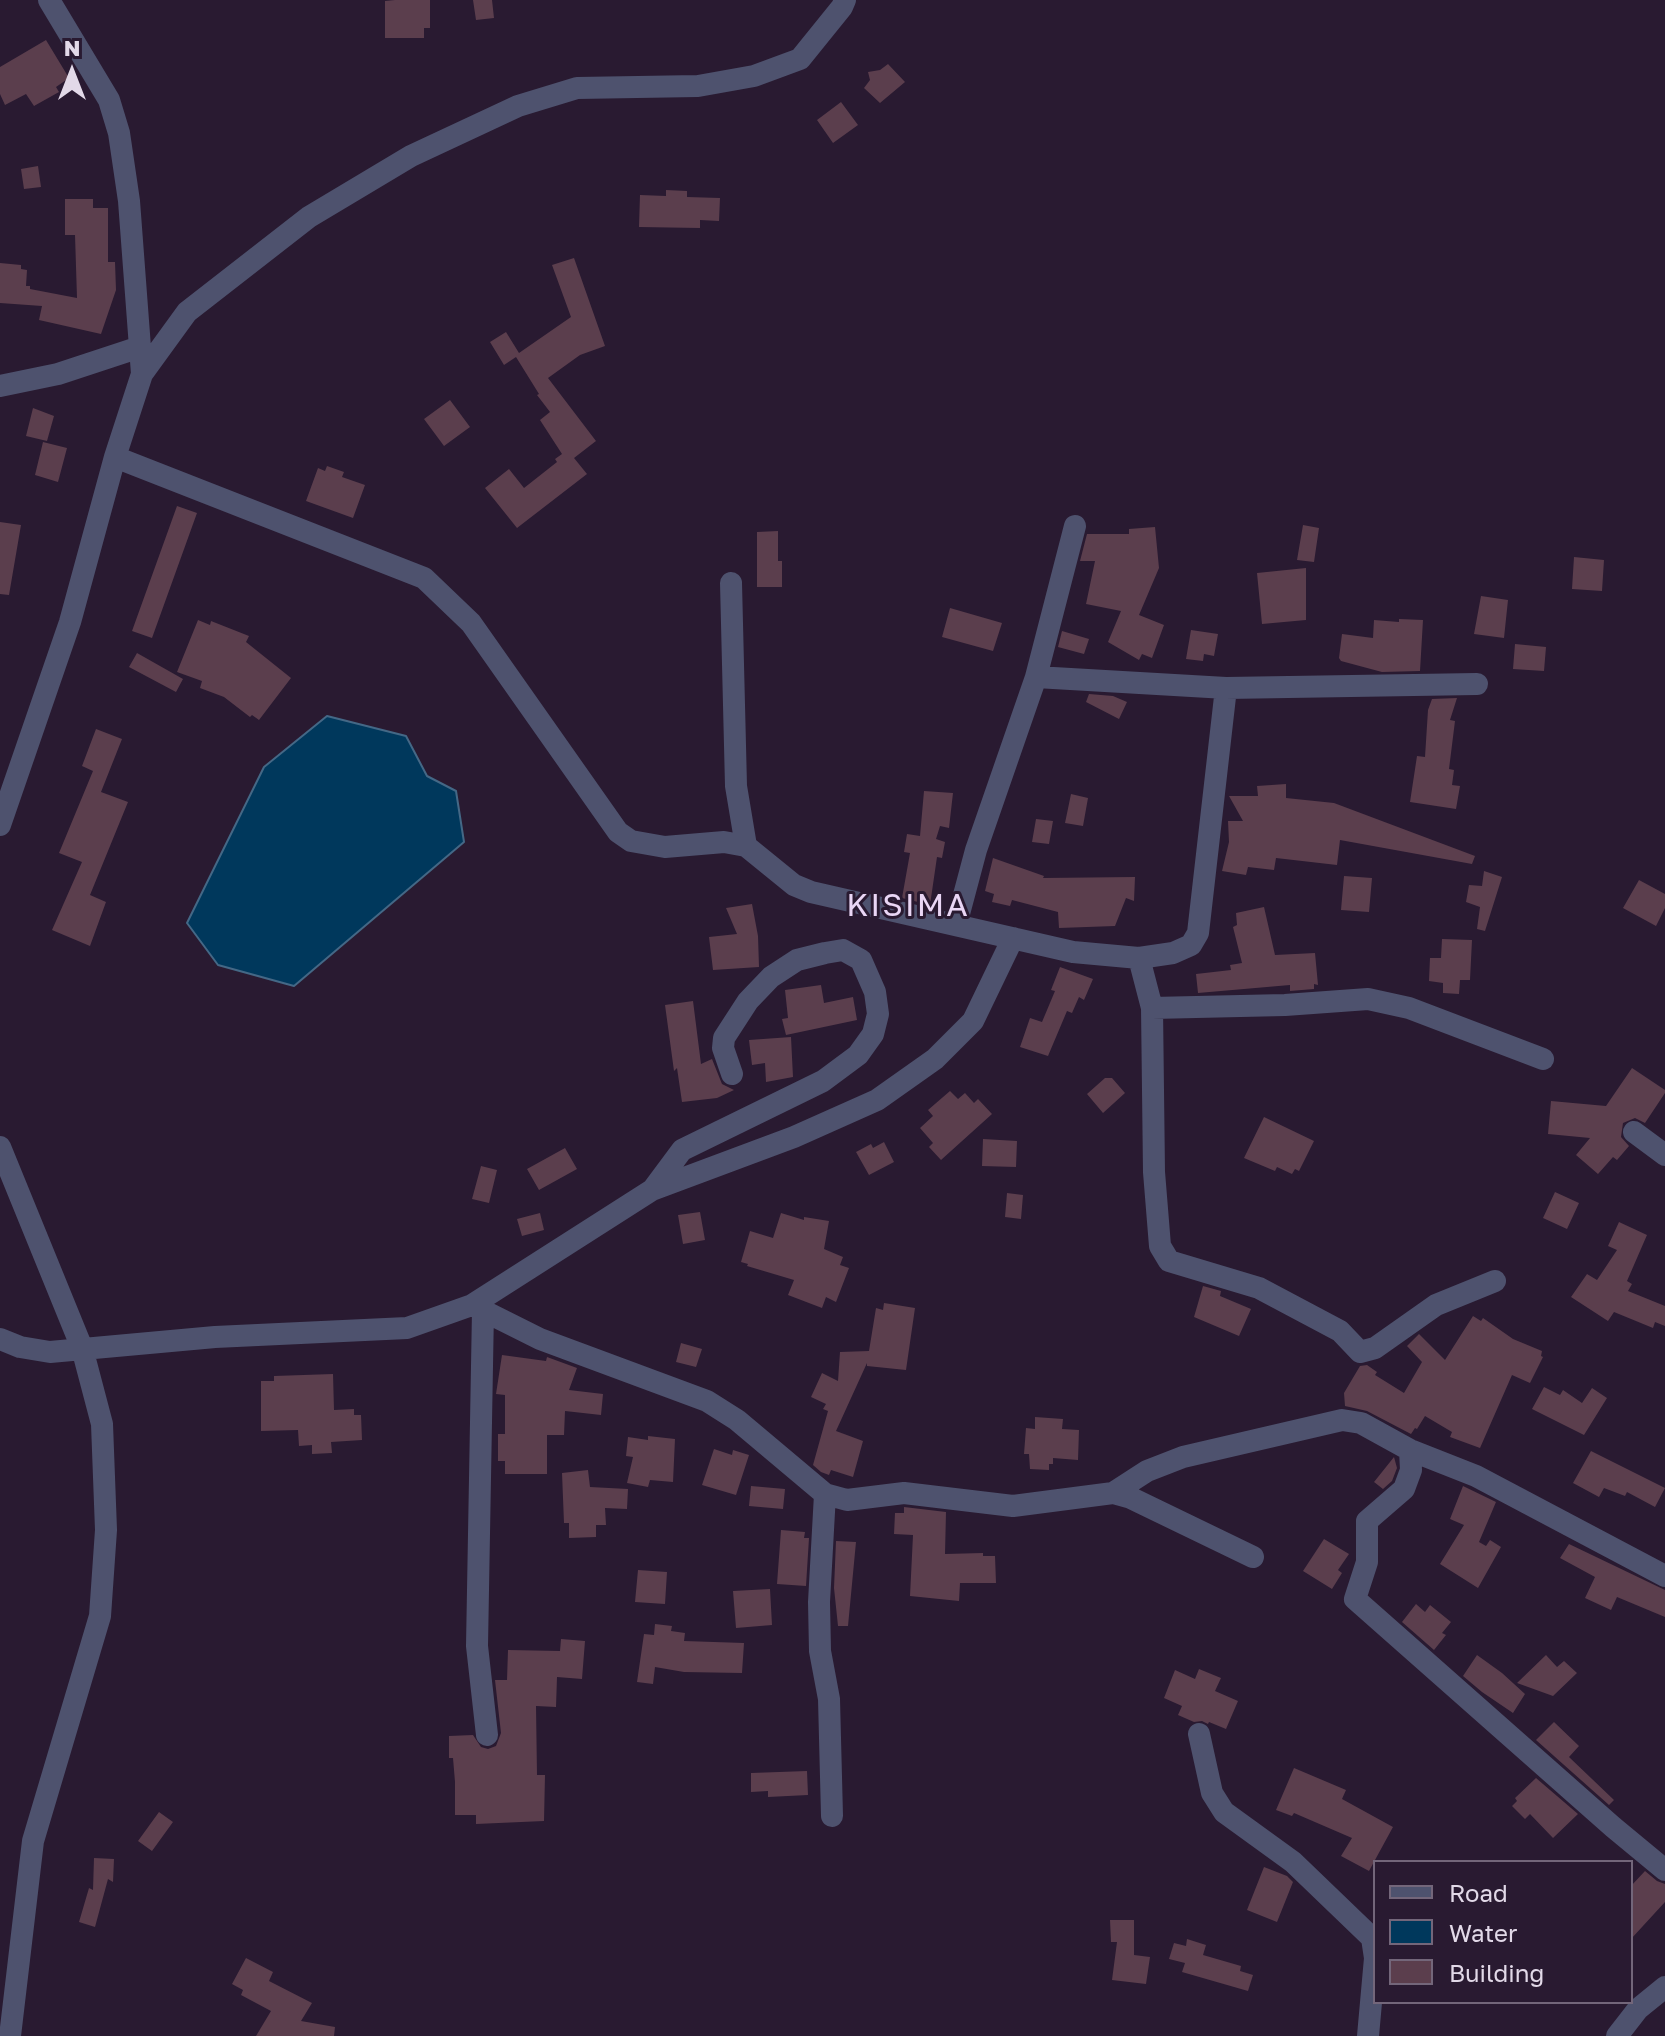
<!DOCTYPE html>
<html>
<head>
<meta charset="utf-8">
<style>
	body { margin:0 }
	#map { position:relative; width:1665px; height:2036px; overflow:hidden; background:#291a31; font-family:"Golos Text",sans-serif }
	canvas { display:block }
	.legend { position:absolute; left:1373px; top:1860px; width:260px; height:144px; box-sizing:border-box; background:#291a31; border:2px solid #73667a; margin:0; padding:10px 14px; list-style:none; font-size:24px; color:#e2d9e8 }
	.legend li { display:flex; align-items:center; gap:16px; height:40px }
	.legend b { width:40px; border:2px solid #73667a }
	.north { position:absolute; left:32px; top:32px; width:80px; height:80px; -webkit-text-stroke:6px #291a31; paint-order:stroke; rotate:0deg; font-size:22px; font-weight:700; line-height:32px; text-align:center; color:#e2d9e8 }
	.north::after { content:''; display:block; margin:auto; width:28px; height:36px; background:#e2d9e8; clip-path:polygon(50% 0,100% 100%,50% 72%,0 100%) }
</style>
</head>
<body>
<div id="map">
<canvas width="1665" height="2036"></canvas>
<ul class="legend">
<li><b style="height:10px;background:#4e526e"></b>Road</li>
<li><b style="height:22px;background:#00385c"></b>Water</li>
<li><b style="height:22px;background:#5b3e4d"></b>Building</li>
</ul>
<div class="north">N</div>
</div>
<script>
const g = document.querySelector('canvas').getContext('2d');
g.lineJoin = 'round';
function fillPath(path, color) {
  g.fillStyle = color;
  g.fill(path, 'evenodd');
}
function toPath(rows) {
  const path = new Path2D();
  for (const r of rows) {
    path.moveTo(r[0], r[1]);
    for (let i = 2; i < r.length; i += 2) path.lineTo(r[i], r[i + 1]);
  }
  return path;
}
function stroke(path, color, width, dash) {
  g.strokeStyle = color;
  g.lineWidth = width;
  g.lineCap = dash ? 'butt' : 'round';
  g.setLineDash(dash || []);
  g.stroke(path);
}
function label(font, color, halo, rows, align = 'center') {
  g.font = font + ' "Golos Text",sans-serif';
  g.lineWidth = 6;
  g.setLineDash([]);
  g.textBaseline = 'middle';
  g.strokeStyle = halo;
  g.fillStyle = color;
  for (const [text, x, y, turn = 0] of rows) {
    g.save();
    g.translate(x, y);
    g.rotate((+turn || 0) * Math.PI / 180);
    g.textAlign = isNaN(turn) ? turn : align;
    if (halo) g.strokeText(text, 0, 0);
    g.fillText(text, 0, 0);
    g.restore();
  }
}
const water = toPath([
	[327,716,406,736,427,776,456,791,464,842,294,986,218,965,187,923,264,767,327,716]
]);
fillPath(water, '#00385c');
stroke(water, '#446886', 2);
fillPath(toPath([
	[395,0,430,0,430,28,424,28,424,38,385,38,385,1],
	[473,0,492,0,494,18,476,20],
	[46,40,69,78,56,87,59,92,34,106,26,94,5,105,0,94,0,67],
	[888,64,905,82,880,103,864,88,870,80,868,72,880,70],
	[841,102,858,125,833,143,817,120],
	[38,166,41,187,24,189,21,169],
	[666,190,687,191,687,197,720,198,719,221,700,220,700,228,639,227,640,195,666,196],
	[65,199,93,199,93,208,108,208,108,262,115,262,116,290,101,334,39,320,42,306,0,303,0,263,21,265,21,269,27,270,26,286,30,286,30,289,77,298,75,235,65,235],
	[574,258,605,346,580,355,548,378,596,441,574,458,587,474,517,528,485,488,509,469,524,488,557,462,555,459,562,454,540,420,550,412,537,395,539,394,516,357,504,365,490,342,506,332,519,353,571,317,552,265],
	[450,400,470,427,444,446,424,419],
	[33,408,54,416,47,441,26,436],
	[43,442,67,448,58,482,35,475],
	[327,466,344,472,342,477,365,485,353,518,306,501,318,468,325,471],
	[177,506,197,513,152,638,132,631],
	[0,522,21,525,9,595,0,594],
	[1303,525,1319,528,1314,562,1297,560],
	[1155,527,1159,568,1139,615,1164,625,1152,658,1142,654,1139,660,1108,642,1121,611,1086,604,1095,561,1080,561,1087,534,1129,534,1129,529],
	[778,531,778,561,782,561,782,587,757,587,757,532],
	[1574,557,1604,560,1602,591,1572,589],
	[1306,568,1306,620,1262,624,1257,573],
	[1481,596,1508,600,1504,638,1474,634],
	[950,608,1002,623,993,651,942,637],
	[1399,619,1423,620,1420,671,1382,672,1341,661,1339,658,1342,634,1373,638,1374,620,1399,622],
	[198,620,210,625,211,621,249,636,246,642,291,678,259,720,252,715,250,717,224,697,200,688,202,681,177,672],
	[1191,630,1218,634,1214,656,1204,654,1203,661,1186,659],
	[1062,631,1089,639,1084,654,1058,647],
	[1515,644,1546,647,1544,671,1513,669],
	[137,653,183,679,176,692,129,667],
	[1089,694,1113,696,1127,702,1119,719,1086,702],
	[1457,698,1450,720,1455,721,1449,769,1454,770,1452,785,1460,786,1456,809,1410,802,1417,756,1425,757,1428,710,1432,699],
	[96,729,122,739,101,792,128,802,90,895,106,902,90,946,52,930,82,862,59,853,93,771,82,766],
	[1286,784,1286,798,1334,803,1475,856,1472,864,1340,840,1337,865,1276,858,1274,870,1248,867,1246,875,1222,871,1229,842,1228,821,1243,821,1229,796,1258,796,1257,786],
	[924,791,953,793,949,828,940,826,936,839,945,842,942,858,937,857,930,905,902,898,910,853,904,852,907,834,920,836],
	[1071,794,1088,798,1083,826,1065,823],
	[1036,819,1053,821,1049,844,1032,842],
	[993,858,1044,876,1043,878,1135,877,1134,901,1126,898,1115,926,1059,928,1058,912,1012,900,1010,906,992,902,994,894,985,891],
	[1484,871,1502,877,1485,931,1477,929,1480,907,1466,902,1469,885,1482,886],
	[1344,876,1372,878,1369,912,1341,910],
	[1639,880,1665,894,1665,908,1656,926,1623,908],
	[752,904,758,936,759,967,713,970,709,937,737,934,726,908],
	[1264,907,1275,955,1315,953,1318,985,1314,984,1314,989,1290,991,1290,985,1198,993,1196,974,1231,970,1230,965,1242,963,1233,927,1237,925,1236,913],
	[1442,939,1472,940,1470,980,1460,980,1459,994,1443,993,1443,983,1429,981,1430,958,1441,958],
	[1060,967,1093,979,1084,1000,1079,997,1072,1013,1067,1011,1048,1056,1020,1047,1030,1018,1042,1022,1055,991,1051,990],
	[821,985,824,1003,853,997,857,1020,786,1035,782,1019,788,1018,785,990],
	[693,1001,701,1064,712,1059,722,1084,734,1090,717,1098,682,1102,677,1068,674,1071,665,1005],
	[791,1037,793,1077,766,1082,765,1063,752,1065,749,1040],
	[1632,1068,1665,1090,1665,1093,1645,1123,1635,1118,1623,1123,1621,1137,1629,1146,1617,1160,1613,1157,1598,1174,1576,1155,1590,1138,1548,1134,1551,1101,1606,1106],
	[1105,1078,1112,1078,1125,1093,1103,1113,1087,1094],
	[950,1091,958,1099,965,1093,974,1103,978,1099,992,1114,941,1160,929,1147,933,1143,920,1128,933,1116,928,1110],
	[1264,1117,1314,1141,1299,1171,1295,1169,1292,1174,1277,1167,1275,1171,1244,1158],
	[983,1139,1017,1141,1016,1167,982,1166],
	[884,1142,894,1162,869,1175,856,1152,871,1144,873,1148],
	[565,1148,577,1169,539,1190,527,1169],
	[481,1166,497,1170,489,1203,472,1199],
	[1555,1192,1579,1203,1567,1229,1543,1218],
	[1007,1193,1023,1195,1021,1219,1005,1217],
	[700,1212,705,1240,683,1244,678,1215],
	[540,1213,544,1230,522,1236,517,1219],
	[781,1213,804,1220,804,1217,829,1221,824,1249,843,1257,840,1265,849,1268,836,1302,826,1297,822,1308,788,1295,794,1280,747,1266,748,1264,741,1262,750,1231,773,1238],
	[1619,1222,1647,1235,1627,1281,1632,1284,1628,1291,1665,1306,1665,1326,1655,1322,1653,1328,1614,1312,1608,1321,1571,1297,1587,1274,1597,1280,1617,1250,1608,1246],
	[1203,1286,1221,1291,1220,1296,1251,1309,1239,1336,1194,1317],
	[884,1303,915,1308,906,1370,867,1366,867,1363,836,1431,863,1441,853,1477,831,1470,829,1475,821,1472,813,1465,828,1411,823,1409,826,1404,811,1397,822,1373,838,1381,840,1352,869,1351,876,1308,883,1310],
	[1473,1316,1481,1321,1483,1318,1513,1339,1542,1351,1541,1356,1543,1357,1530,1383,1512,1375,1480,1448,1450,1437,1452,1432,1425,1416,1417,1429,1415,1428,1411,1434,1367,1411,1345,1406,1344,1393,1360,1366,1367,1365,1377,1372,1375,1375,1404,1393,1422,1362,1407,1346,1419,1334,1445,1360],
	[681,1343,702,1349,696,1367,676,1362],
	[502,1355,546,1361,547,1357,577,1368,569,1390,603,1394,601,1415,565,1411,564,1435,547,1435,547,1474,505,1474,505,1461,498,1461,498,1434,505,1434,505,1395,496,1394],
	[333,1374,334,1410,354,1409,354,1415,361,1415,362,1440,331,1442,332,1453,312,1454,312,1445,299,1446,298,1430,261,1431,261,1381,274,1381,274,1376],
	[1544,1387,1560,1395,1563,1390,1582,1403,1592,1388,1607,1398,1584,1435,1532,1409],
	[1035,1417,1063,1419,1062,1429,1079,1430,1078,1460,1053,1458,1053,1464,1049,1464,1049,1470,1030,1469,1029,1454,1024,1454,1026,1428,1035,1429],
	[648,1436,675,1439,673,1482,650,1480,648,1487,627,1483,633,1457,626,1456,628,1437,648,1440],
	[714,1449,732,1455,733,1450,749,1455,736,1495,702,1485],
	[1591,1451,1665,1488,1655,1507,1627,1492,1625,1496,1604,1488,1599,1497,1573,1483],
	[1394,1457,1397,1468,1392,1481,1383,1489,1374,1482],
	[588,1470,590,1487,628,1489,627,1509,605,1508,606,1525,596,1525,596,1537,569,1538,569,1523,564,1523,562,1473],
	[751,1486,785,1489,783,1509,749,1506],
	[1463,1486,1496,1502,1479,1542,1486,1546,1490,1540,1501,1547,1478,1588,1440,1564,1464,1525,1450,1519],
	[904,1507,946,1512,945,1554,983,1553,983,1556,995,1556,996,1583,960,1583,959,1601,910,1596,913,1535,894,1534,895,1513,904,1513],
	[781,1530,805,1532,804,1538,809,1538,806,1586,777,1584],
	[1324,1539,1349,1554,1338,1570,1342,1573,1332,1589,1303,1571],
	[836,1541,856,1542,848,1626,838,1626,834,1588],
	[1569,1544,1665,1590,1665,1617,1617,1597,1611,1610,1585,1598,1595,1577,1560,1558],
	[638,1570,667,1572,665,1604,635,1602],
	[770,1589,772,1625,736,1628,733,1591],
	[1416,1604,1425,1612,1430,1605,1451,1622,1442,1633,1446,1635,1434,1650,1402,1622],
	[655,1624,672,1626,671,1631,685,1633,684,1641,744,1643,742,1673,684,1672,655,1667,653,1684,637,1682,644,1634,654,1635],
	[561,1639,585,1641,582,1679,557,1677,556,1707,536,1706,537,1775,545,1775,544,1821,476,1824,476,1815,455,1815,455,1782,453,1758,449,1758,449,1736,473,1735,481,1747,488,1749,496,1746,501,1733,495,1680,507,1680,508,1650,560,1651],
	[1477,1655,1502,1673,1525,1694,1513,1713,1482,1692,1463,1676],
	[1546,1655,1557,1667,1564,1661,1577,1673,1553,1696,1517,1683],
	[1199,1669,1221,1678,1215,1691,1238,1701,1226,1729,1209,1722,1208,1724,1202,1721,1194,1722,1178,1715,1182,1706,1164,1698,1175,1670,1195,1679],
	[1554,1722,1579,1746,1569,1757,1614,1800,1609,1805,1536,1740],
	[1294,1768,1346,1790,1342,1799,1393,1827,1369,1871,1341,1856,1352,1838,1294,1813,1292,1816,1276,1810],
	[807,1771,808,1795,768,1797,768,1791,751,1792,751,1773],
	[1536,1778,1578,1814,1553,1838,1530,1814,1525,1819,1512,1806,1517,1801,1515,1798],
	[159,1812,173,1822,152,1851,138,1841],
	[94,1858,114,1859,113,1882,108,1879,95,1927,79,1922,89,1888,93,1890],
	[1264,1867,1287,1876,1293,1882,1277,1922,1247,1910],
	[1645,1871,1657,1881,1665,1884,1665,1902,1631,1939,1631,1886],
	[1110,1920,1134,1920,1134,1955,1150,1957,1146,1984,1112,1980,1117,1942,1111,1942],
	[1187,1939,1206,1945,1203,1955,1241,1966,1240,1971,1253,1975,1248,1991,1182,1972,1185,1963,1169,1959,1174,1943,1186,1946],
	[246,1958,273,1972,269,1981,312,2003,301,2021,335,2027,334,2036,256,2036,271,2011,241,1995,243,1990,232,1984]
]), '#5b3e4d');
stroke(toPath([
	[49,0,109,100,119,133,129,201,142,374],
	[0,386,58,374,140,347],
	[115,457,424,578,471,623,618,832,631,841,665,847,724,842,746,846,794,885,811,892,1073,952,1139,958,1173,953,1191,945,1198,933,1226,688],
	[731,583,736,786,746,846],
	[1036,677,1226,688,1477,684],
	[0,825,70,622,115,457,142,374,187,312,309,217,411,156,518,106,577,88,698,86,754,76,800,59,842,7,845,0],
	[956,925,976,850,1036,677,1075,526],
	[1139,958,1152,1008,1154,1172,1160,1246,1169,1261,1259,1288,1340,1331,1360,1352,1375,1348,1436,1305,1495,1281],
	[1152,1008,1285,1005,1368,999,1409,1008,1543,1059],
	[1634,1132,1665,1155],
	[0,1147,82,1348,102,1424,106,1530,100,1616,33,1841,10,2036],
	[653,1189,682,1150,823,1081,858,1055,873,1034,878,1014,875,992,861,960,843,950,825,953,797,960,771,977,748,1001,724,1038,723,1048,732,1074],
	[472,1305,540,1339,707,1401,737,1420,825,1494,847,1500,904,1493,1013,1506,1113,1493,1131,1498,1253,1557],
	[483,1310,477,1646,487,1735],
	[0,1339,20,1347,50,1352,215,1337,407,1328,472,1305,652,1190,794,1137,877,1100,935,1059,973,1021,1013,938],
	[1410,1450,1411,1470,1404,1489,1367,1521,1367,1562,1355,1599,1613,1827,1665,1870],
	[1113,1493,1147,1471,1183,1457,1342,1420,1361,1423,1410,1450,1476,1476,1665,1576],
	[825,1494,819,1602,820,1651,829,1699,832,1816],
	[1199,1734,1212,1793,1224,1812,1293,1862,1372,1938,1375,1958,1368,2036],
	[1617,2036,1638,2009,1665,1987]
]), '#4e526e', 22);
g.letterSpacing = '2px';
label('32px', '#e9d6f5', '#291a31', [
	["KISIMA",908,906]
]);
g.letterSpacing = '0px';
</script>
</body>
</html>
